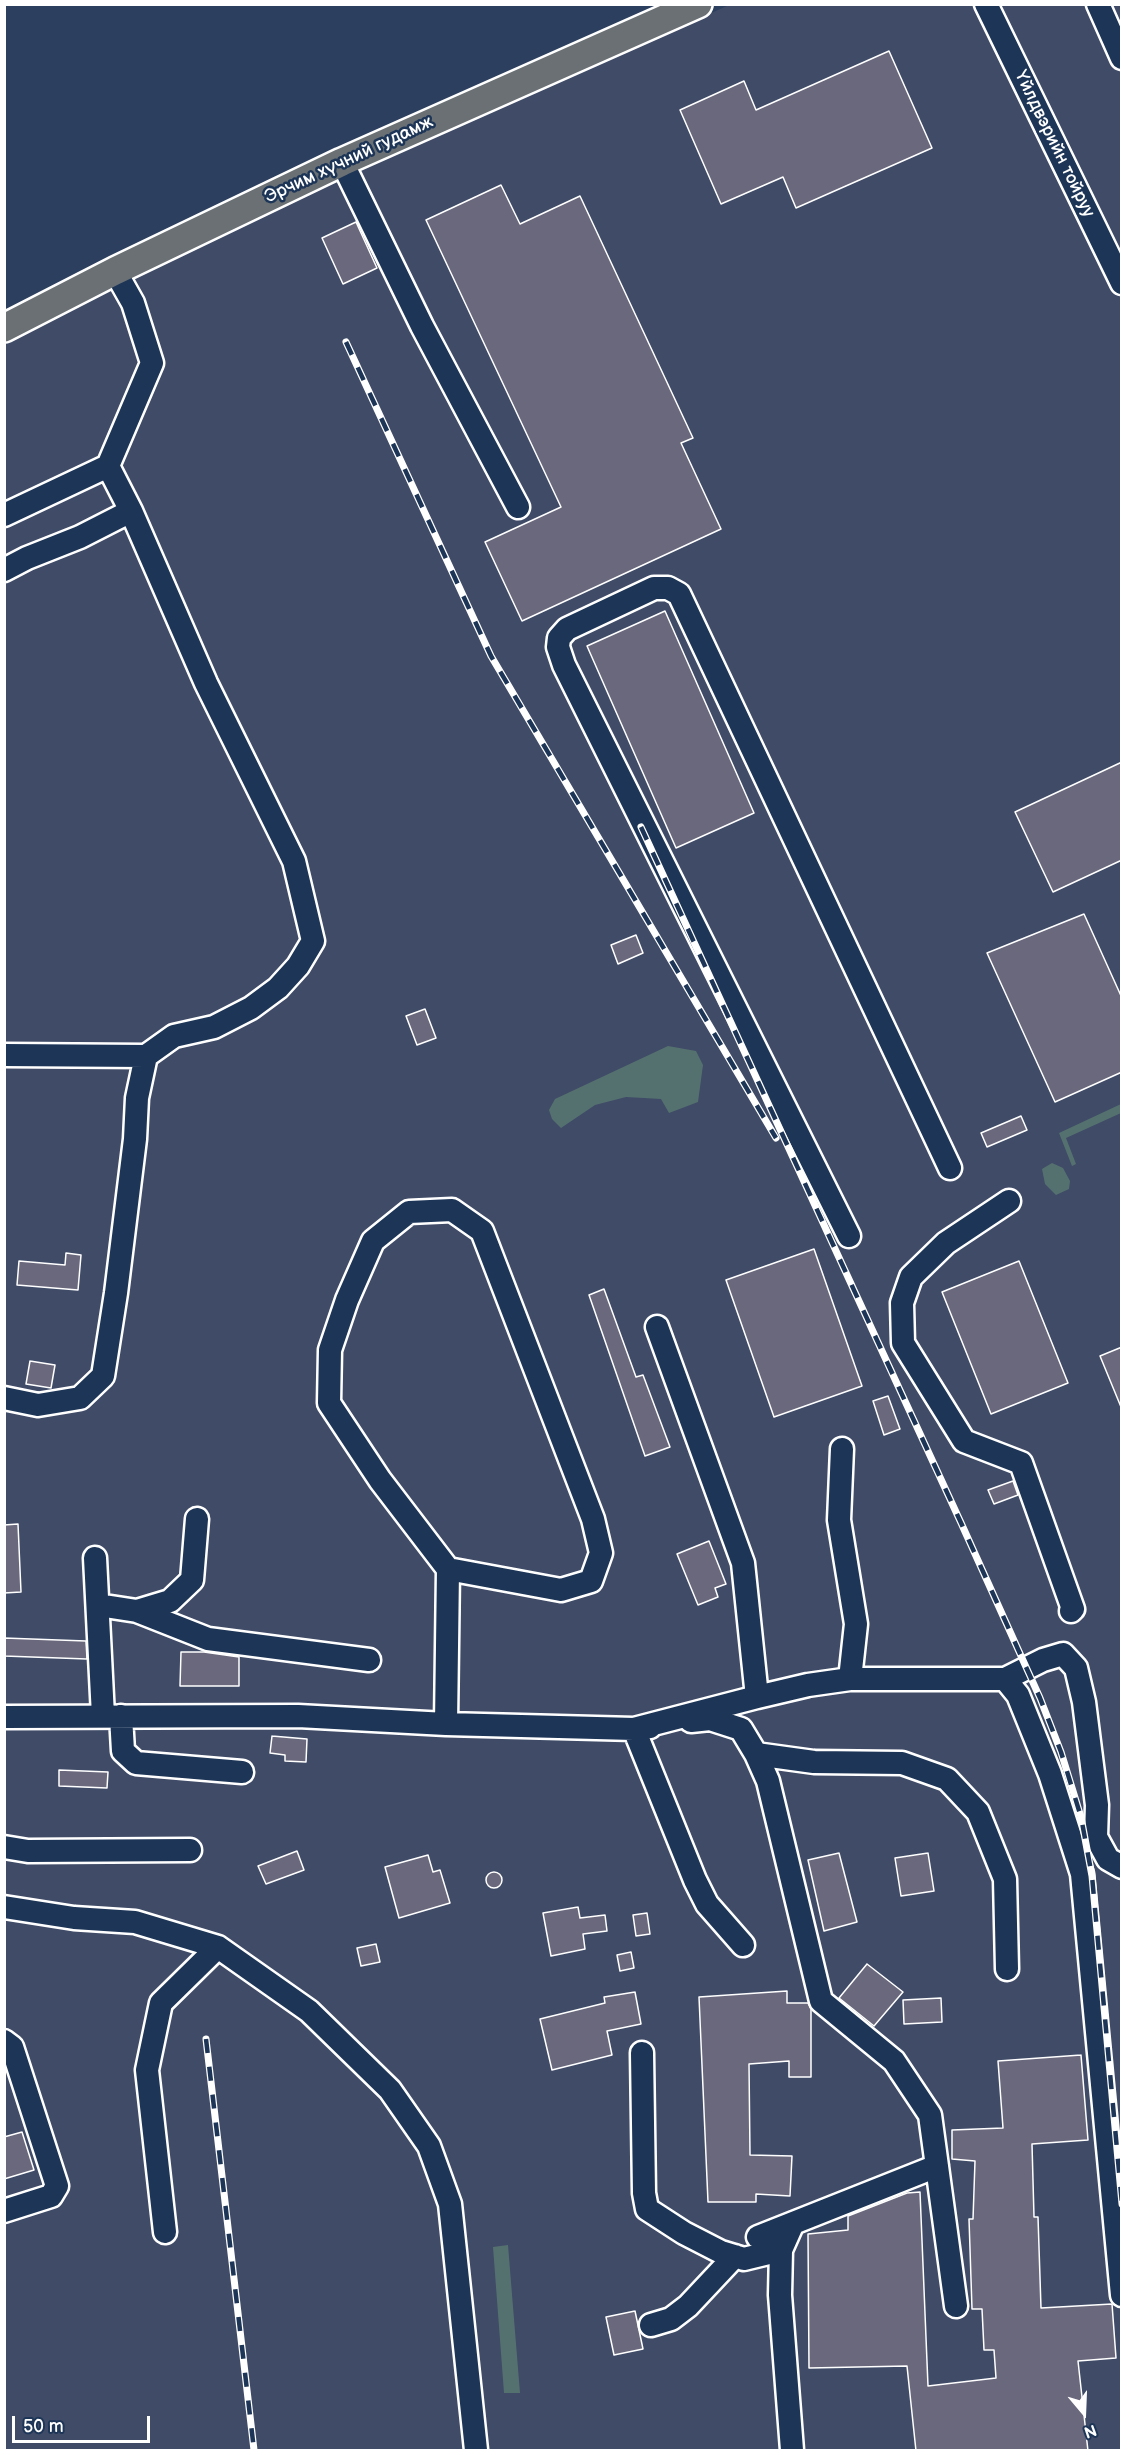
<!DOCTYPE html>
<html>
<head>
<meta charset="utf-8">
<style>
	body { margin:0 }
	#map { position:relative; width:1126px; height:2455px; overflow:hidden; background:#2c3f5e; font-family:"Balsamiq Sans",sans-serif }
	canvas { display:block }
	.frame { position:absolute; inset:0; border:6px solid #fff; pointer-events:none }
	.north { position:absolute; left:1054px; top:2383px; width:60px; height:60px; -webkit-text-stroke:4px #1d3557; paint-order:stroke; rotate:161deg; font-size:16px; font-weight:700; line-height:24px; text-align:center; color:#fff }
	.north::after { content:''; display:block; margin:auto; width:21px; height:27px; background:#fff; clip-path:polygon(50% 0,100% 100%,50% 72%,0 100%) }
	.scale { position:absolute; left:12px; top:2416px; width:138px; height:27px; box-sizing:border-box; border:3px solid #fff; border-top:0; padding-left:8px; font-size:18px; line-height:21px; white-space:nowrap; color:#fff; -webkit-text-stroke:4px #1d3557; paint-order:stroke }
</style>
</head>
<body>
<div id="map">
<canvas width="1126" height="2455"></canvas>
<div class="frame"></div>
<div class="north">N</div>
<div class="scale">50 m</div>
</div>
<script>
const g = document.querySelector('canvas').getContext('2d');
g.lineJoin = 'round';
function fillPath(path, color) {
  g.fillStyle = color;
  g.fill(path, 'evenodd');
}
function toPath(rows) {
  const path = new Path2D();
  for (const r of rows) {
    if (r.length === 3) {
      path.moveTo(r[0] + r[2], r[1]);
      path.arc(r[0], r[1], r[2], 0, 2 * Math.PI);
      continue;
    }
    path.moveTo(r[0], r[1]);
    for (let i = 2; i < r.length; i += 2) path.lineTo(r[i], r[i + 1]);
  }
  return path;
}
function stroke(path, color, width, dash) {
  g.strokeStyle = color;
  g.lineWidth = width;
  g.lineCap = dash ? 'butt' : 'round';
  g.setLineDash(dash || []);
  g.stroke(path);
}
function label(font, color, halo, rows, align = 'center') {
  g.font = font + ' "Balsamiq Sans",sans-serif';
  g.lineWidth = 5;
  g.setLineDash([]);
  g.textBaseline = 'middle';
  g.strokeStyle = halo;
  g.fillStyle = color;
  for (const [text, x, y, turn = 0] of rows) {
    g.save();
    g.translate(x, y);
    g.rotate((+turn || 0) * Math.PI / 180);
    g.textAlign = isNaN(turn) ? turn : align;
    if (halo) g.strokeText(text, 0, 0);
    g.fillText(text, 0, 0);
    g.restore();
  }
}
fillPath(toPath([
	[729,5,1121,5,1121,2450,5,2450,4,331]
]), '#3f4b67');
fillPath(toPath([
	[668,1046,696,1051,703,1065,698,1102,669,1113,661,1099,626,1097,595,1105,561,1128,552,1119,549,1110,555,1099],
	[1121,1104,1121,1113,1066,1138,1076,1164,1072,1166,1059,1133],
	[1052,1163,1063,1168,1070,1181,1069,1189,1056,1195,1045,1184,1042,1169],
	[508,2245,520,2393,504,2393,493,2247]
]), '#55716f');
const building = toPath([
	[889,51,932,148,796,208,783,177,721,204,680,110,744,81,756,110,889,51],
	[501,185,520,224,580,196,693,438,681,443,721,529,522,621,485,542,561,507,426,220,501,185],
	[356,222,377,268,343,284,322,238,356,222],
	[665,611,754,813,676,848,587,646,665,611],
	[1122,762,1122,860,1053,892,1015,812,1122,762],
	[1084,914,1122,998,1122,1072,1055,1102,987,953,1084,914],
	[636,935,643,953,618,964,611,945,636,935],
	[425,1009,436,1038,417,1045,406,1016,425,1009],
	[1021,1116,1027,1130,987,1147,981,1133,1021,1116],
	[814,1249,862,1386,774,1417,726,1280,814,1249],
	[66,1253,81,1255,78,1290,17,1285,19,1261,65,1265,66,1253],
	[1019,1261,1068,1383,991,1414,942,1292,1019,1261],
	[604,1289,636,1377,643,1375,670,1447,645,1456,589,1295,604,1289],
	[1122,1347,1122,1407,1121,1407,1100,1356,1122,1347],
	[30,1361,55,1365,51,1388,26,1384,30,1361],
	[888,1396,900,1429,884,1435,873,1401,888,1396],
	[1013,1481,1018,1495,994,1504,988,1490,1013,1481],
	[18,1524,21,1592,4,1593,4,1525,18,1524],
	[709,1541,726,1584,715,1588,718,1597,698,1605,677,1554,709,1541],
	[4,1638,86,1641,87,1659,4,1656,4,1638],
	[181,1652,204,1652,239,1657,239,1686,180,1686,181,1652],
	[272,1736,307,1739,306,1762,285,1761,285,1755,270,1753,272,1736],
	[59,1770,108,1772,107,1788,59,1786,59,1770],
	[297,1851,304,1870,266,1884,258,1866,297,1851],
	[839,1853,857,1922,824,1931,808,1860,839,1853],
	[928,1853,934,1891,901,1896,895,1858,928,1853],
	[428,1855,433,1872,440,1870,450,1903,399,1918,385,1867,428,1855],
	[494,1880,8],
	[578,1907,580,1918,605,1915,607,1931,583,1934,585,1949,551,1956,543,1913,578,1907],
	[647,1913,650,1934,636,1936,633,1915,647,1913],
	[376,1944,380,1962,361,1966,357,1948,376,1944],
	[631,1952,634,1968,620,1971,617,1955,631,1952],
	[867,1964,903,1992,874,2026,839,1998,867,1964],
	[787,1991,787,2003,808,2003,811,2009,811,2077,789,2077,789,2061,749,2064,750,2155,792,2156,790,2196,756,2194,756,2202,708,2202,699,1997,787,1991],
	[635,1992,641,2024,607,2031,612,2055,552,2070,540,2019,605,2003,604,1997,635,1992],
	[941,1998,942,2022,904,2024,903,2000,941,1998],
	[1081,2055,1088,2140,1032,2144,1034,2217,1038,2217,1041,2308,1112,2304,1116,2358,1078,2361,1088,2451,916,2451,907,2366,809,2368,808,2234,848,2230,848,2216,907,2193,920,2192,928,2386,996,2378,994,2350,984,2350,982,2309,972,2309,969,2219,973,2219,975,2161,952,2159,952,2130,1003,2128,998,2061,1081,2055],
	[22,2132,34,2170,4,2179,4,2137,22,2132],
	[635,2311,643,2349,614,2355,606,2317,635,2311]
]);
fillPath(building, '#6a687c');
stroke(building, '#fff', 1.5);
const minor = toPath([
	[986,4,1122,283],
	[1098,4,1122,58],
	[342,162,422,326,518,507],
	[4,515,108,466],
	[4,570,27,558,80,537,131,511],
	[4,1055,146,1056],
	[1009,1201,946,1243,911,1277,902,1303,903,1343,964,1441,1021,1463,1073,1609,1071,1611],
	[849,1236,564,665,558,647,559,638,567,629,654,588,668,588,679,594,950,1168],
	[657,1327,743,1563,757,1697],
	[4,1398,38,1405,80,1398,103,1376,116,1293,135,1139,137,1098,146,1056,174,1036,214,1027,251,1008,278,988,298,966,313,941,294,861,206,683,131,511,108,466,152,363,133,303,115,271],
	[842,1449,839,1520,856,1624,850,1679],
	[95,1558,103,1716],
	[98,1605,137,1611,170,1601,192,1580,197,1519],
	[137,1611,208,1639,369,1660],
	[1005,1679,1043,1660,1063,1654,1076,1668,1084,1702,1097,1805,1096,1837,1108,1859,1122,1867],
	[121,1716,123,1751,136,1763,242,1772],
	[4,1717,298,1716,446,1724,634,1729,757,1697,808,1685,850,1679,1005,1679,1018,1695,1050,1774,1082,1874,1122,2295],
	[691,1721,710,1719,741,1729,756,1754,768,1781,821,2001,894,2061,930,2115,956,2306],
	[446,1724,448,1569,380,1480,329,1403,330,1350,347,1300,373,1241,409,1212,452,1210,482,1231,593,1519,601,1553,591,1581,561,1590,448,1569],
	[650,1727,634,1729,695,1880,707,1904,743,1945],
	[756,1754,814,1762,902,1763,947,1779,978,1812,1005,1879,1007,1969],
	[4,1847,28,1851,190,1850],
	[4,1907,74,1918,135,1922,218,1947,309,2011,390,2090,429,2146,450,2204,476,2450],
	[4,2041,12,2047,57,2186,51,2196,4,2211],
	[642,2053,644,2193,647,2209,684,2233,721,2252,744,2259,781,2250],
	[165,2232,147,2070,161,2003,218,1947],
	[758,2237,937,2166],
	[651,2325,671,2319,688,2306,735,2256],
	[792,2450,780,2295,781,2250,793,2223]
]);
const major = toPath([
	[4,328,115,271,342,162,698,4]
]);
stroke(minor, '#fff', 27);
stroke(major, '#fff', 32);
stroke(minor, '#1d3557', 22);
stroke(major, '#6a7074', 27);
const rail = toPath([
	[346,342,491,656,776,1138],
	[641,827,962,1525,1040,1698,1061,1752,1081,1817,1092,1876,1122,2204],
	[206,2039,254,2450]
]);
stroke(rail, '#fff', 7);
stroke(rail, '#1d3557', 4.5, [14]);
label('18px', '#fff', '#1d3557', [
	["Үйлдвэрийн тойруу",1054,144,64],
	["Эрчим хүчний гудамж",349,160,-25]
]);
</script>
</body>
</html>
